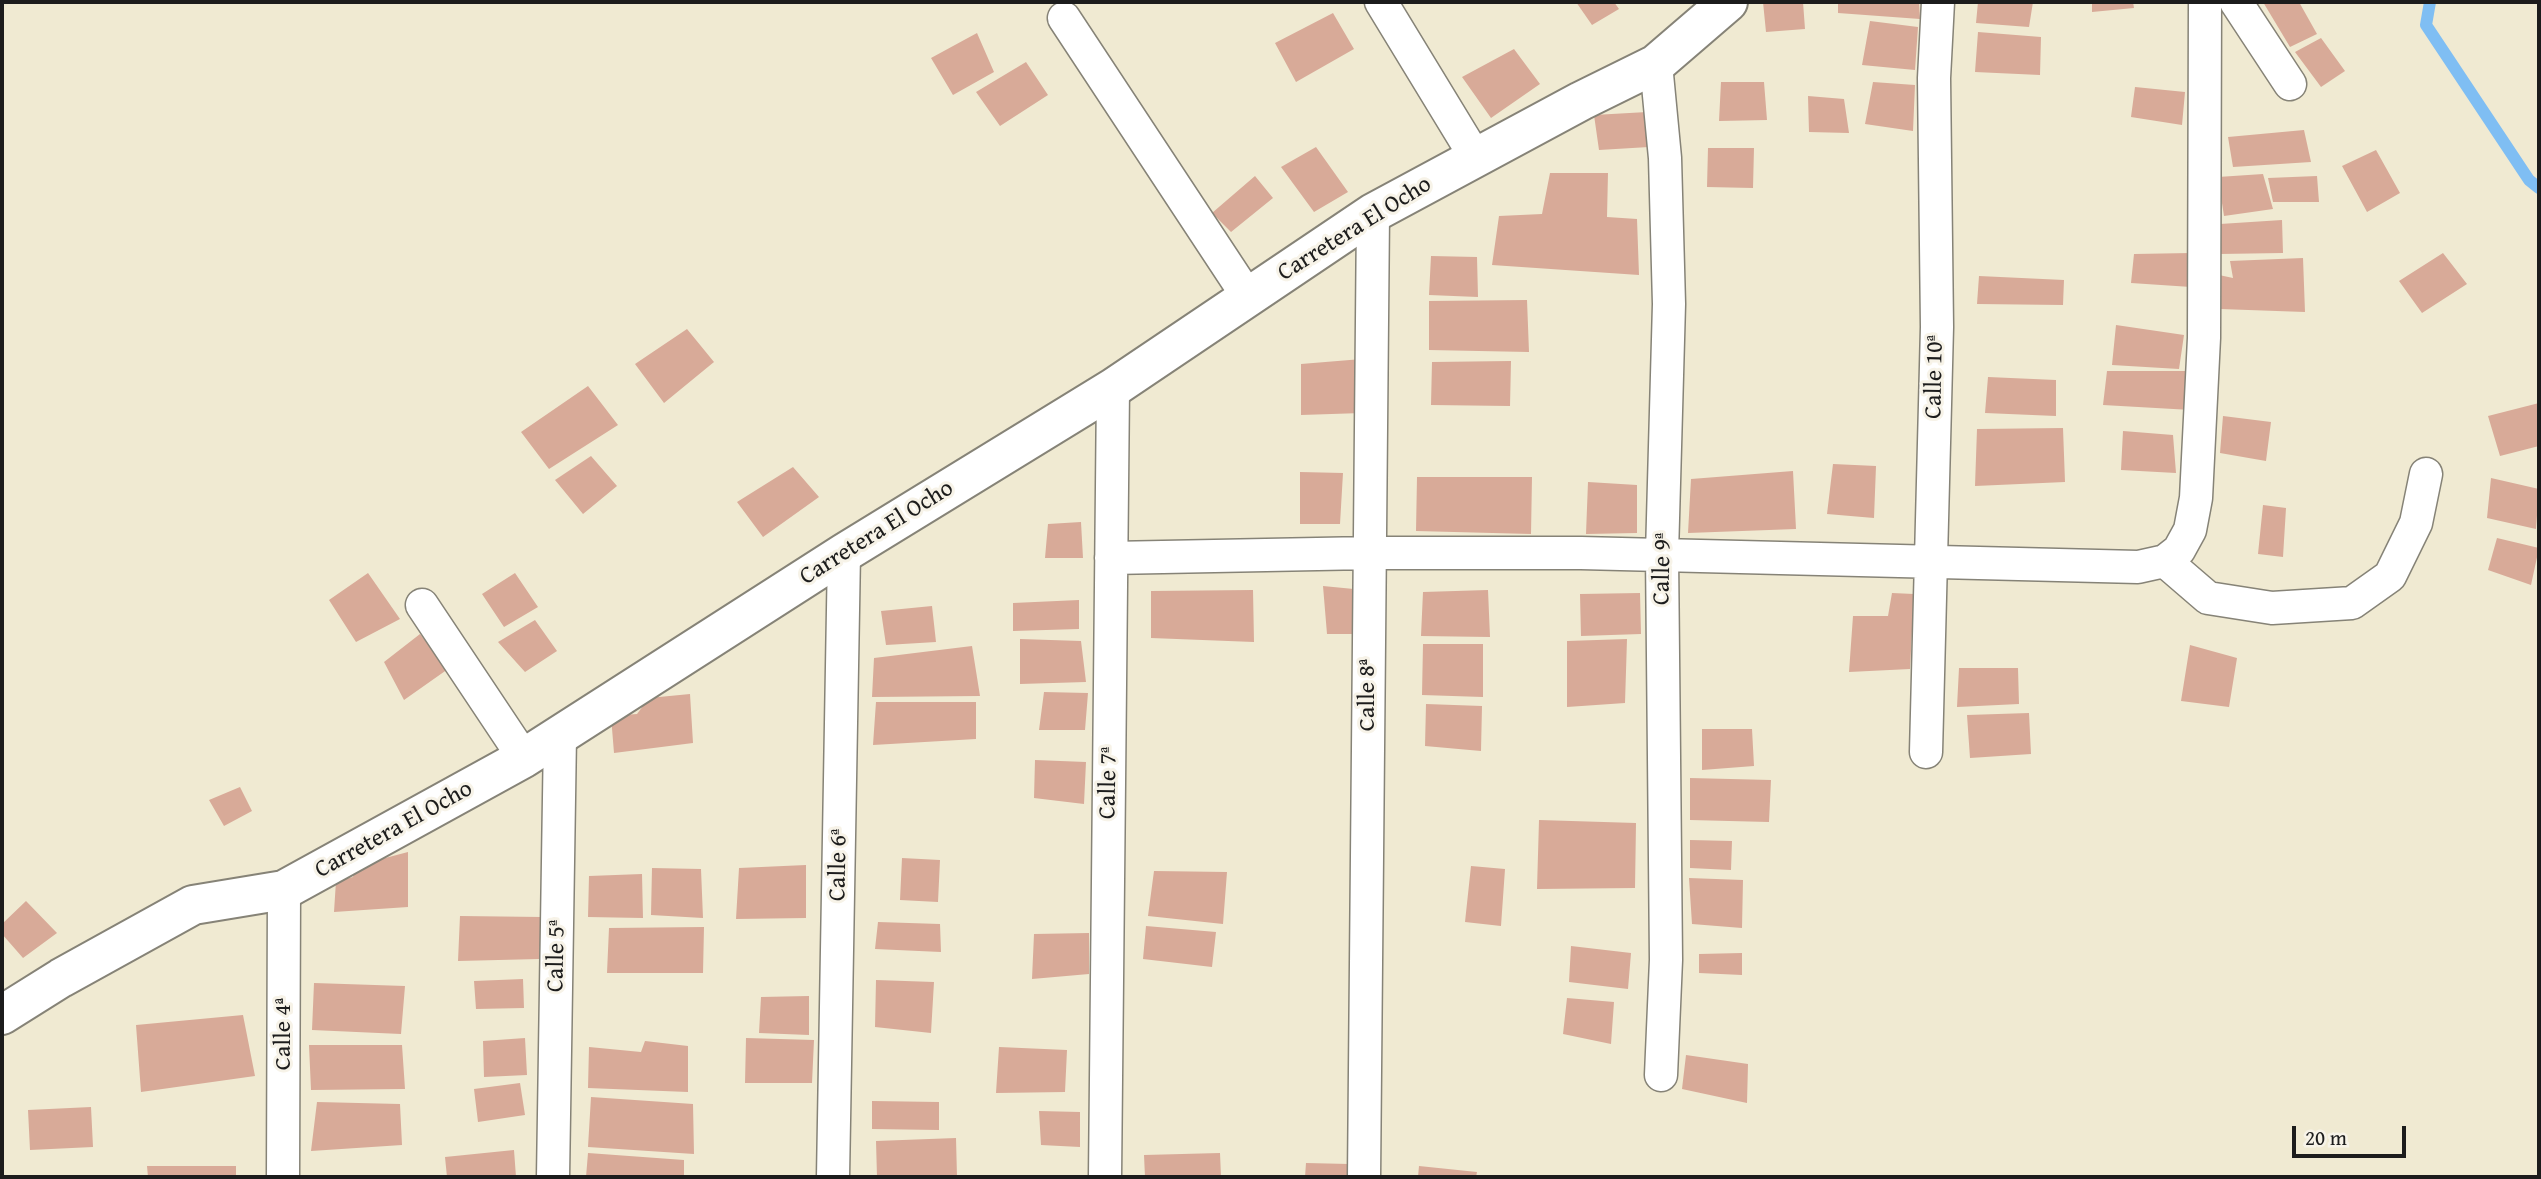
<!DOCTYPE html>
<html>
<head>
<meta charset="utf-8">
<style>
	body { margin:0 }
	#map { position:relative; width:2541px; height:1179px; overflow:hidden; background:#f0ead2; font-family:"Gentium Book Plus",serif }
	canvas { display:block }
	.frame { position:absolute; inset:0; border:4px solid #1c1c1c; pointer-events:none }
	.scale { position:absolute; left:2292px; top:1126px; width:114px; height:32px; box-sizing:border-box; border:4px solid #1c1c1c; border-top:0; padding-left:9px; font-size:21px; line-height:24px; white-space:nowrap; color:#1c1c1c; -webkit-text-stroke:5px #f7f3e8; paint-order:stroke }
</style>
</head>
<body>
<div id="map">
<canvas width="2541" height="1179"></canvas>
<div class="frame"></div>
<div class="scale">20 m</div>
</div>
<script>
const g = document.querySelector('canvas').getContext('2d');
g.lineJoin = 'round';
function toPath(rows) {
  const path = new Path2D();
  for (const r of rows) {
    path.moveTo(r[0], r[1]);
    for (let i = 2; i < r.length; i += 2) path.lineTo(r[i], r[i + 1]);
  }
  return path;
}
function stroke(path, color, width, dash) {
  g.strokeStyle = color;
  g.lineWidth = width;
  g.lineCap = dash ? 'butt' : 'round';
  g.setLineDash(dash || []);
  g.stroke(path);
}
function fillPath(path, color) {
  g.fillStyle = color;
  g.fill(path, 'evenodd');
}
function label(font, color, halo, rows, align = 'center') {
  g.font = font + ' "Gentium Book Plus",serif';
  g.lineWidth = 6;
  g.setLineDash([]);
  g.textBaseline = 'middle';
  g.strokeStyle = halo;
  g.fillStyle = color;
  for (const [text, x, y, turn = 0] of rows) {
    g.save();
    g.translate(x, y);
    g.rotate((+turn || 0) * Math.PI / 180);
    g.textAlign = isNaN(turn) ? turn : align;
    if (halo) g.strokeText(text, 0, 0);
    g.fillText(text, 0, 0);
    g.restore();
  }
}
stroke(toPath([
	[2430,2,2426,25,2529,180,2539,188]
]), '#7fbef3', 12);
fillPath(toPath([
	[1576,2,1614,2,1619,9,1592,25],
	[1763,2,1803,2,1805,29,1766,32],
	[1838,2,1919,2,1920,19,1838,13],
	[1978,2,2033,2,2029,27,1976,23],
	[2092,2,2133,2,2134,8,2092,12],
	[2263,2,2299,2,2317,34,2290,47],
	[1333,13,1354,49,1296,82,1275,43],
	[1870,21,1918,27,1915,70,1862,65],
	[1978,32,2041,37,2040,75,1975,72],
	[977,33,994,72,953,95,931,58],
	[2321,38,2345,71,2321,87,2295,52],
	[1514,49,1540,84,1491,118,1462,77],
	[1026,62,1048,95,1000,126,976,92],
	[1721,82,1764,82,1767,120,1719,121],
	[1873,82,1915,85,1913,131,1865,124],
	[2135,87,2185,92,2182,125,2131,117],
	[1808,96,1844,99,1849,133,1809,132],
	[1647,112,1649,147,1599,150,1594,115],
	[2304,130,2311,162,2233,167,2228,137],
	[1316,147,1348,192,1314,212,1281,167],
	[1708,148,1754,148,1753,188,1707,187],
	[2376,150,2400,193,2367,212,2342,166],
	[1550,173,1608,173,1607,217,1637,219,1639,275,1492,265,1499,216,1542,214],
	[2263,174,2273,209,2224,216,2218,177],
	[1255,176,1273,198,1231,232,1212,213],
	[2317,176,2319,202,2273,202,2268,178],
	[2282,220,2283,253,2219,254,2220,224],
	[2191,253,2191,287,2131,283,2134,254],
	[2443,253,2467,284,2422,313,2399,281],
	[1431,256,1477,257,1478,297,1429,295],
	[2303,258,2305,312,2220,309,2219,275,2233,278,2230,261],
	[1979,276,2064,280,2063,305,1977,304],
	[1527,300,1529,352,1429,350,1429,301],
	[2116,325,2184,335,2179,369,2112,365],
	[687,329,714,362,664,403,635,364],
	[1362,359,1362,413,1301,415,1301,364],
	[1511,361,1510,406,1431,405,1432,362],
	[2107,371,2192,371,2191,410,2103,405],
	[1988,377,2056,380,2056,416,1985,413],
	[588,386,618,425,549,469,521,432],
	[2539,403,2539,446,2500,456,2488,416],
	[2223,416,2271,422,2266,461,2220,453],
	[2063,428,2065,482,1975,486,1977,429],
	[2123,431,2173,435,2176,473,2121,470],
	[591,456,617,486,583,514,555,480],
	[1833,464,1876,466,1874,518,1827,514],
	[793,467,819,497,763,537,737,502],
	[1793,471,1796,529,1688,533,1691,479],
	[1300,472,1343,473,1340,524,1300,524],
	[1417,477,1532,477,1531,534,1416,531],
	[2491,478,2539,489,2536,529,2487,518],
	[1588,482,1637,485,1637,533,1586,534],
	[2263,505,2286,508,2283,557,2258,554],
	[1081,522,1083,558,1045,558,1048,524],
	[2497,538,2539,548,2531,585,2488,570],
	[368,573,400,619,356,642,329,600],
	[515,573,538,607,504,627,482,594],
	[1323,586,1364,590,1361,634,1327,634],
	[1253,590,1254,642,1151,638,1151,591],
	[1488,590,1490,637,1421,636,1423,592],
	[1640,593,1641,634,1581,636,1580,594],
	[1892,593,1914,594,1910,669,1849,672,1853,616,1888,616],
	[1079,600,1079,629,1013,631,1013,603],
	[932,606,936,642,886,645,881,611],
	[535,620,557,651,525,672,498,642],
	[420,634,448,669,404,700,384,662],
	[1020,639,1081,641,1086,682,1020,684],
	[1627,639,1625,703,1567,707,1567,641],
	[1423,644,1483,644,1483,697,1422,695],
	[2190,645,2237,658,2229,707,2181,701],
	[972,646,980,696,872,697,874,658],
	[1959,668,2018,668,2019,704,1957,707],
	[1044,692,1088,693,1085,730,1039,730],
	[690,694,693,743,614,753,611,716,637,714,649,698],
	[876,702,976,702,976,739,873,745],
	[1426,704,1482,706,1481,751,1425,746],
	[2029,713,2031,754,1970,758,1967,715],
	[1702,729,1752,729,1754,766,1702,770],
	[1035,760,1086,762,1084,804,1034,798],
	[1690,778,1771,780,1769,822,1690,820],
	[240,787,252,811,224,826,209,800],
	[1539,820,1636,823,1635,888,1537,889],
	[1690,840,1732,841,1731,870,1690,868],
	[408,852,408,907,334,912,336,881,353,877,355,866],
	[902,858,940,860,938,902,900,900],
	[806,865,806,918,736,919,739,868],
	[1471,866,1505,869,1501,926,1465,922],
	[652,868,701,869,703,918,651,915],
	[1154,871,1227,872,1223,924,1148,916],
	[642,874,643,918,588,917,589,876],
	[1689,878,1743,880,1742,928,1692,924],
	[26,901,57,933,23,958,2,934,2,924],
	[460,916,542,917,539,959,458,961],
	[878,922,940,924,941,952,875,949],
	[1146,926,1216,932,1212,967,1143,959],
	[704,927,703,973,607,973,609,928],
	[1089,933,1089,974,1032,979,1034,934],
	[1571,946,1631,953,1628,989,1569,982],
	[1742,953,1742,975,1699,973,1699,954],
	[523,979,524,1008,476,1009,474,981],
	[876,980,934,982,931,1033,875,1027],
	[314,983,405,986,401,1034,312,1030],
	[809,996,809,1035,759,1033,761,997],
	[1567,998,1614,1002,1611,1044,1563,1034],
	[243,1015,255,1076,141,1092,136,1025],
	[525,1038,527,1075,484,1077,483,1041],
	[746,1038,814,1040,812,1083,745,1083],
	[645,1041,688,1046,688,1092,588,1088,589,1047,641,1052],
	[309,1045,402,1045,405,1089,311,1090],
	[999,1047,1067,1050,1065,1092,996,1093],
	[1686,1055,1748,1064,1747,1103,1682,1089],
	[520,1083,525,1115,478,1122,474,1089],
	[591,1097,693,1104,694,1154,588,1147],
	[872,1101,939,1102,939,1130,872,1129],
	[317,1102,400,1104,402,1145,311,1151],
	[91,1107,93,1147,30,1150,28,1110],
	[1039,1111,1080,1112,1080,1147,1041,1145],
	[956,1138,957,1177,877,1177,876,1141],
	[514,1150,516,1177,447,1177,445,1157],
	[588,1153,684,1160,684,1177,586,1177],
	[1220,1153,1221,1177,1145,1177,1144,1155],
	[1306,1163,1349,1164,1348,1177,1305,1177],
	[147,1166,236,1166,236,1177,148,1177],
	[1419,1166,1477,1172,1476,1177,1418,1177]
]), '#d8aa98');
const street = toPath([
	[1381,2,1476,158],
	[2236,2,2290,84],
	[1064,18,1248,297],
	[1656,64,1665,158,1669,304,1662,554,1666,960,1661,1075],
	[1111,558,1369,553,1581,553,2138,567,2165,561,2179,550,2190,530,2196,498,2204,338,2205,2],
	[2165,561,2208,598,2272,608,2352,603,2390,576,2416,523,2426,474],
	[422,605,524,758],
	[1926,752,1937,327,1934,78,1938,2],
	[283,1177,284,890],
	[553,1177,560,735],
	[833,1177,844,553],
	[1105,1177,1113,388],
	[1364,1177,1373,213]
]);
const secondary = toPath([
	[2,1015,61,978,193,905,284,890,524,758,844,553,1113,388,1373,213,1581,101,1656,64,1728,2]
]);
stroke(street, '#868377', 35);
stroke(secondary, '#868377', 42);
stroke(street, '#fff', 32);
stroke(secondary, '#fff', 38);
label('24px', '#1c1c1c', '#f7f3e8', [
	["Carretera El Ocho",1355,229,-32],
	["Calle 10ª",1935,377,-89],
	["Carretera El Ocho",877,533,-32],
	["Calle 9ª",1663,569,-89],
	["Calle 8ª",1368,695,-90],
	["Calle 7ª",1109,783,-89],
	["Carretera El Ocho",394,830,-29],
	["Calle 6ª",839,865,-89],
	["Calle 5ª",557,956,-89],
	["Calle 4ª",284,1034,-90]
]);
</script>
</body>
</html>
